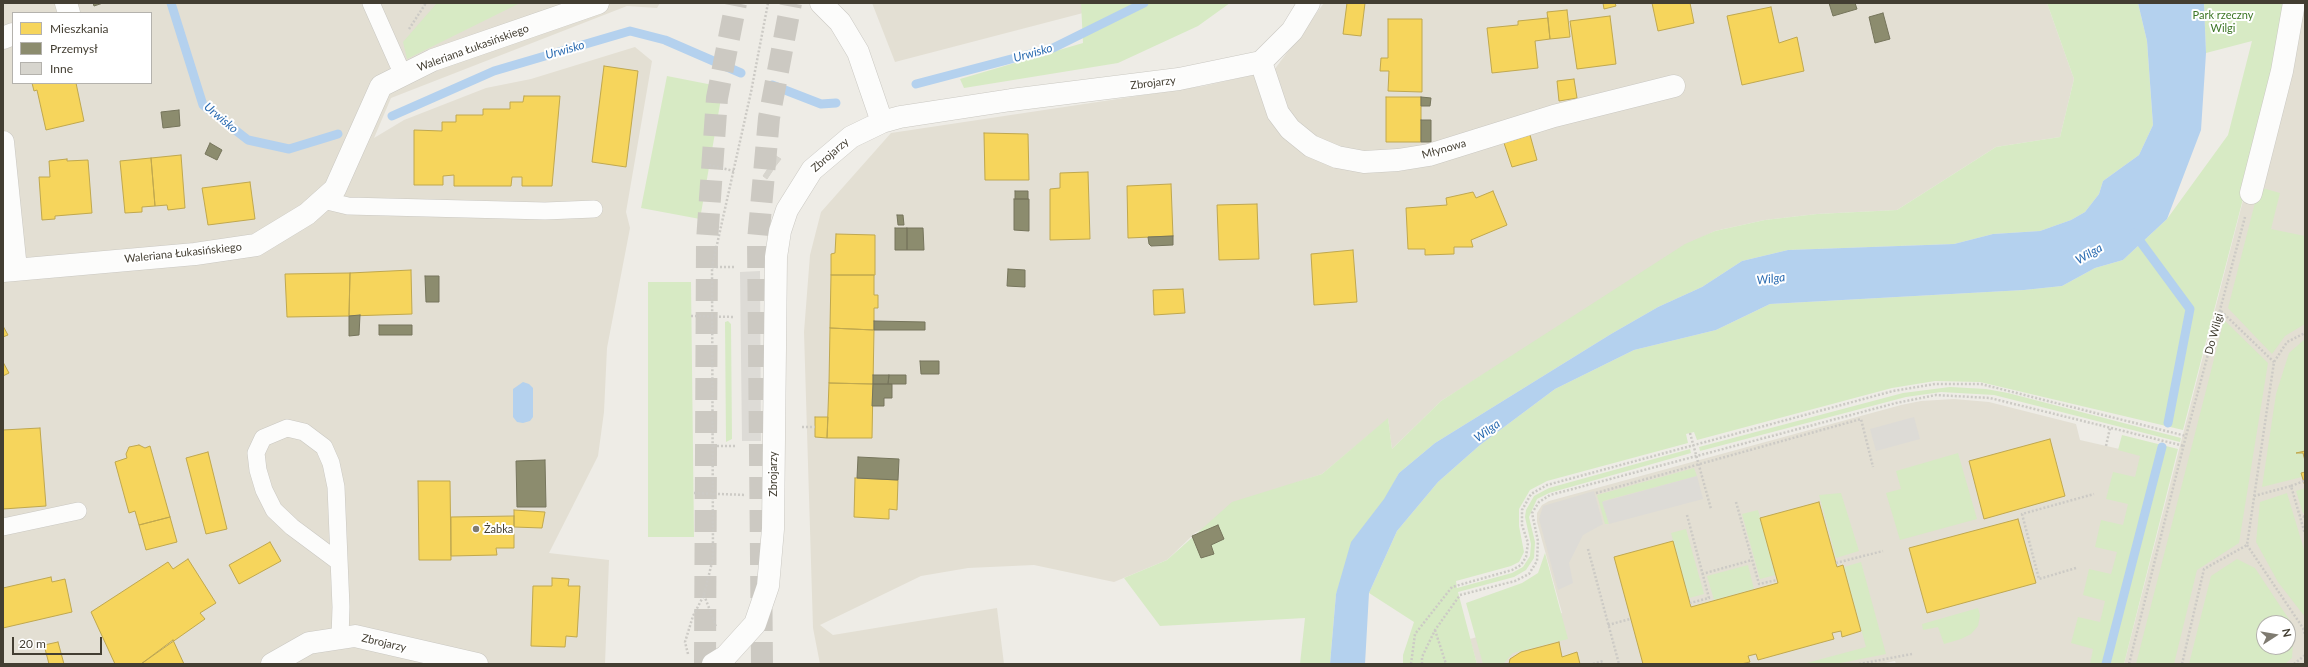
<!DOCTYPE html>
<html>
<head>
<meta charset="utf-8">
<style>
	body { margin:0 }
	#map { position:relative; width:2308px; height:667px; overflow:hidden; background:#eeece6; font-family:Lato,sans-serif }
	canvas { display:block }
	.frame { position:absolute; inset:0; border:4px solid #433e32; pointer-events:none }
	.legend { position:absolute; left:12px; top:12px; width:140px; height:72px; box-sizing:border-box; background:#fff; border:1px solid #b4b2ad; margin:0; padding:5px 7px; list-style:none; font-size:12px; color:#433e32 }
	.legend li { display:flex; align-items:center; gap:8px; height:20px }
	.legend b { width:20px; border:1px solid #b4b2ad }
	.north { position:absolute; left:2256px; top:615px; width:40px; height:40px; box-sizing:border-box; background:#fff; border:1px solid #b4b2ad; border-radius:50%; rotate:78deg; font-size:11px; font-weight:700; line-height:16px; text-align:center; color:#433e32 }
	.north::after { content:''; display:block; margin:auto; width:14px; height:18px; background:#7f7b71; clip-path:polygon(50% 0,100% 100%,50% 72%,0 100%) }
	.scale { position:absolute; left:12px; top:637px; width:90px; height:18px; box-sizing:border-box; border:2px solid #433e32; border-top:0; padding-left:5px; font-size:12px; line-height:14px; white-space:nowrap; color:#433e32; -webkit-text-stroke:3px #fff; paint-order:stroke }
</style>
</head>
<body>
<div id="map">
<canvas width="2308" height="667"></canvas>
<div class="frame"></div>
<ul class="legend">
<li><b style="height:11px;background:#f6d55c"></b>Mieszkania</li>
<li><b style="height:11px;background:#8c8c6e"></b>Przemysł</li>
<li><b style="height:11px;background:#d7d5ce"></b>Inne</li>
</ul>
<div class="north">N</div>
<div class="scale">20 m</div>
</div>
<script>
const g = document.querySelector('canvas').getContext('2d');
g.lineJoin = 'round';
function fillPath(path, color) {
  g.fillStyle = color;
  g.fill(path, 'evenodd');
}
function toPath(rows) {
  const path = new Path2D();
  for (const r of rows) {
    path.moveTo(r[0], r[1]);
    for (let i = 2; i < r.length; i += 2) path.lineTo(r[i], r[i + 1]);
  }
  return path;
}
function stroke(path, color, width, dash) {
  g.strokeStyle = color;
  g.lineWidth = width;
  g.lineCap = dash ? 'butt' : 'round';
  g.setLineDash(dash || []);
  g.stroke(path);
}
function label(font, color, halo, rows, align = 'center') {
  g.font = font + ' Lato,sans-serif';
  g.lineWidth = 4;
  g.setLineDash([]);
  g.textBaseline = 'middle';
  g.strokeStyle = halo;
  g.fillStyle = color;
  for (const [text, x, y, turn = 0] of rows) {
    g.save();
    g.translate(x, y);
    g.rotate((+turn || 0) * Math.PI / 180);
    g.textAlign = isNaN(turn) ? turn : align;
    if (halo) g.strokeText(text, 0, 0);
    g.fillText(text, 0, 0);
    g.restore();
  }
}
fillPath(toPath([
	[3,3,660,3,657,8,627,6,391,98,374,138,404,120,486,88,531,79,635,47,652,61,626,212,630,228,607,348,604,412,598,456,549,553,609,560,605,664,3,664],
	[13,13,151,13,151,83,13,83],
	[872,3,1081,3,1083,13,895,62],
	[1324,3,2047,3,2074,79,2060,137,1996,147,1897,210,1817,214,1765,220,1715,231,1705,236,1441,401,1392,449,1388,419,1322,474,1292,484,1195,533,1167,560,1114,582,1034,565,968,568,921,576,820,625,833,635,997,608,1004,664,820,664,813,628,804,332,810,255,821,212,891,133,1204,86,1274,70],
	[2286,3,2305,3,2305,664,2124,664,2277,68],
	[2264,623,2288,623,2288,647,2264,647],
	[1954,399,1989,402,2076,424,2080,440,2146,455,2095,664,1896,664,1895,661,1880,664,1477,664,1470,639,1562,613,1537,522,1537,513,1542,505,1549,501,1901,405,1921,401]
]), '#e3dfd3');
fillPath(toPath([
	[437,3,520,3,407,59,403,42],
	[1081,3,1230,3,1198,26,1118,63,964,88,960,79,1083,43],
	[2047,3,2138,3,2147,41,2153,125,2139,155,2103,181,2099,194,2085,212,2071,220,2040,231,1993,234,1954,244,1788,250,1742,261,1702,287,1658,307,1611,334,1435,443,1399,473,1336,594,1330,664,1300,664,1305,618,1160,626,1124,578,1167,560,1232,502,1322,474,1388,418,1392,449,1441,401,1685,244,1715,231,1765,220,1817,214,1897,210,1996,147,2060,137,2074,79],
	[2204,3,2286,3,2277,68,2183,430,1980,382,1935,381,1892,388,1697,440,1694,432,1686,434,1688,443,1547,481,1530,490,1519,509,1519,526,1524,552,1519,562,1511,566,1456,581,1457,588,1512,573,1523,567,1530,556,1531,544,1525,517,1526,510,1534,496,1549,488,1690,449,1691,453,1549,493,1537,499,1529,517,1535,542,1534,558,1526,570,1514,577,1458,592,1477,664,1403,664,1403,655,1414,622,1369,593,1397,531,1438,482,1480,445,1555,389,1634,350,1716,330,1770,304,2024,290,2062,286,2095,268,2123,260,2167,219,2228,135,2252,41,2206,53],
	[667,76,723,87,700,219,641,208],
	[2259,187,2280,193,2271,229,2305,236,2305,324,2285,336,2272,354,2228,308],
	[648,282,691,282,694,537,648,537],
	[2224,320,2268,363,2239,543,2197,570,2174,664,2136,664],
	[728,321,731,324,732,439,726,442,725,322],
	[2305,339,2305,451,2296,453,2303,453,2305,471,2301,473,2302,477,2262,487,2276,394,2289,353],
	[1950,387,1986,389,2008,393,2181,438,2180,442,1994,395,1941,392,1906,397,1700,451,1699,447,1903,393],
	[2122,435,2178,449,2124,664,2090,664,2093,649,2071,643,2078,617,2100,622,2105,601,2083,595,2089,569,2111,574,2117,552,2095,547,2101,520,2123,525,2128,504,2106,499,2113,472,2135,477,2140,456,2118,450],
	[1958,453,1977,519,1900,540,1886,493,1901,489,1896,471],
	[1694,468,1697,476,1603,501,1609,524,1605,524,1597,495],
	[2305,488,2305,514,2303,513,2296,491],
	[1841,493,1859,551,1836,558,1819,495],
	[2287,493,2305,553,2305,617,2278,582,2256,542,2260,502],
	[1758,510,1775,575,1760,579,1742,514],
	[1686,529,1704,594,1689,598,1671,533],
	[1545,553,1568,639,1513,653,1503,664,1483,664,1466,603,1522,583,1538,573],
	[2237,559,2255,568,2294,627,2292,658,2285,664,2189,664,2211,576],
	[2264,623,2288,623,2288,647,2264,647],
	[1861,562,1886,654,1836,664,1803,664,1866,647,1844,567],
	[1748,565,1754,589,1714,600,1707,576],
	[1978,608,1980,615,1978,626,1971,634,1961,639,1944,644,1938,627,1923,630,1922,624]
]), '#d7eac4');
fillPath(toPath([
	[760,271,761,441,742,441,740,272],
	[1914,417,1920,439,1876,451,1870,429],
	[1697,476,1703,499,1609,524,1602,502],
	[1594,491,1603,524,1583,535,1569,563,1573,583,1558,590,1539,519,1543,506]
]), '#dddbd6');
fillPath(toPath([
	[2138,3,2204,3,2206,53,2201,130,2167,219,2123,260,2095,268,2062,286,2024,290,1770,304,1716,330,1634,350,1555,389,1480,445,1438,482,1397,531,1369,593,1365,664,1330,664,1336,594,1351,542,1384,499,1399,473,1435,443,1611,334,1658,307,1702,287,1742,261,1788,250,1954,244,1993,234,2040,231,2071,220,2085,212,2099,194,2103,181,2139,155,2153,125,2147,41],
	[523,382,529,384,533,388,533,417,530,421,523,423,517,422,513,417,513,389]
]), '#b4d1ee');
const homes = toPath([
	[1347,3,1365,3,1361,36,1343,34,1347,3],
	[1603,3,1615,3,1616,6,1604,9,1603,3],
	[1652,3,1690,3,1694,23,1658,31,1652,3],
	[1771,7,1779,43,1797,37,1804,71,1742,85,1727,16,1771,7],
	[1567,10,1570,37,1550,39,1547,12,1567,10],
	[1610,16,1616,64,1577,69,1570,21,1610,16],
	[1548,18,1550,39,1535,41,1538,68,1492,73,1487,28,1518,25,1518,21,1548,18],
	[1388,19,1422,19,1422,92,1388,91,1389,71,1380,71,1381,58,1388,58,1388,19],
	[604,66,638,71,626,167,592,162,604,66],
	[1574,79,1577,98,1559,101,1557,81,1574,79],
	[32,83,76,83,84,121,46,130,37,90,34,91,32,83],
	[524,96,560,96,552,186,522,186,522,177,512,177,511,186,454,186,454,175,443,176,443,185,414,185,414,130,442,131,442,122,456,122,456,115,483,115,483,109,510,109,510,102,523,102,524,96],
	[1386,97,1421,97,1421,142,1386,142,1386,97],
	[984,133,1028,134,1029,180,985,180,984,133],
	[1530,135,1537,160,1512,167,1504,143,1530,135],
	[181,155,185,208,168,210,167,205,155,206,151,158,181,155],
	[151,158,155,206,142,207,142,212,125,213,120,161,151,158],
	[67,159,67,161,88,160,92,213,55,216,55,219,42,220,39,177,50,177,49,161,67,159],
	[1088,172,1090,239,1050,240,1050,189,1060,188,1060,173,1088,172],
	[250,182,255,219,208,225,202,188,250,182],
	[1171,184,1173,236,1128,238,1127,186,1171,184],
	[1493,191,1507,225,1471,240,1473,247,1454,247,1454,254,1425,255,1425,249,1408,249,1406,208,1447,205,1446,198,1473,192,1476,198,1493,191],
	[1257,204,1259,259,1219,260,1217,205,1257,204],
	[836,234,875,235,875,275,831,275,831,254,835,253,836,234],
	[1353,250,1357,302,1314,305,1311,254,1353,250],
	[411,270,412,314,349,316,350,273,411,270],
	[350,273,349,316,287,317,285,274,350,273],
	[831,275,874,275,874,295,878,295,878,308,874,308,874,330,830,328,831,275],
	[1183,289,1185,313,1154,315,1153,290,1183,289],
	[3,326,8,335,3,337,3,326],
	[830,328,874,330,873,384,829,383,830,328],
	[3,362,9,373,3,376,3,362],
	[829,383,873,384,872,438,827,438,829,383],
	[815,417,828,417,827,438,815,437,815,417],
	[40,428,46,506,3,509,3,430,40,428],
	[2050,439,2065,496,1984,519,1969,461,2050,439],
	[139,445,145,448,150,446,170,517,139,525,135,511,129,513,115,462,127,458,126,454,129,447,139,445],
	[2305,451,2305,461,2303,453,2296,453,2305,451],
	[208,452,227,529,206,534,186,458,208,452],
	[2305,472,2305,486,2301,473,2305,472],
	[855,478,898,480,897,510,889,509,889,519,854,517,855,478],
	[418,481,450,481,451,560,419,560,418,481],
	[1819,502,1837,567,1843,565,1861,631,1842,637,1841,631,1832,633,1834,639,1758,660,1756,654,1748,656,1750,662,1741,664,1643,664,1614,557,1673,541,1691,607,1778,583,1760,518,1819,502],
	[514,510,545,512,542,528,514,527,514,510],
	[514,516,514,548,496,548,497,555,451,556,451,517,514,516],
	[170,517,177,542,146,550,139,525,170,517],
	[2018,519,2036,583,1927,613,1909,548,2018,519],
	[270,542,281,561,239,584,229,565,270,542],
	[188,559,216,603,200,613,205,619,141,664,115,664,91,612,168,562,173,569,188,559],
	[51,577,52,582,65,579,72,612,3,628,3,588,51,577],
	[552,578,569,579,568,586,580,586,577,637,566,636,565,647,531,646,533,586,552,586,552,578],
	[173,640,184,664,141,664,173,640],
	[58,642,64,664,49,664,44,645,58,642],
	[1559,642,1562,657,1577,652,1580,664,1509,664,1510,659,1521,652,1559,642]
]);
fillPath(homes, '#f6d55c');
stroke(homes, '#c0a84f', 1);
const industry = toPath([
	[93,3,103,3,94,6,93,3],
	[1829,3,1855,3,1857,9,1833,16,1829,3],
	[1883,13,1890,39,1875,43,1869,17,1883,13],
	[1421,97,1431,98,1430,106,1421,106,1421,97],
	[179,110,180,126,163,128,161,112,179,110],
	[1421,120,1431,120,1431,142,1421,142,1421,120],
	[210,143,222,150,217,160,205,154,210,143],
	[1015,191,1028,191,1028,199,1015,199,1015,191],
	[1014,199,1029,199,1029,231,1014,230,1014,199],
	[897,215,903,215,904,225,898,225,897,215],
	[895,228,907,228,907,250,895,250,895,228],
	[907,228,923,228,924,250,907,250,907,228],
	[1173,236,1173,245,1151,246,1149,244,1148,237,1173,236],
	[1008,269,1025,270,1025,287,1007,286,1008,269],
	[425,276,439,276,439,302,426,302,425,276],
	[360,315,359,335,349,336,349,316,360,315],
	[874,321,925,322,925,330,874,330,874,321],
	[379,325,412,325,412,335,379,335,379,325],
	[920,361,939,361,939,374,921,374,920,361],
	[873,375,889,375,888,384,873,384,873,375],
	[889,375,906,375,906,384,888,384,889,375],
	[873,384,892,384,892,398,884,398,884,406,872,406,873,384],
	[858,457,899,459,898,480,857,478,858,457],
	[545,460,546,507,517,507,516,461,545,460],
	[1218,525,1224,539,1211,545,1214,554,1201,558,1192,536,1218,525]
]);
fillPath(industry, '#8c8c6e');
stroke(industry, '#76755c', 1);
stroke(toPath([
	[171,3,203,105,248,140,289,149,338,134],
	[916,84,1053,48,1144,3],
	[772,85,821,104,836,103],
	[392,116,494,71,630,31,665,40,741,73],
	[2134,233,2190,309,2168,423],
	[2106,664,2162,447]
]), '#b4d1ee', 9);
const building = toPath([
	[776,156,781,159,774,168,770,165,776,156],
	[769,167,773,170,767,179,763,176,769,167]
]);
fillPath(building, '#d7d5ce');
stroke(building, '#d6d3cc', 1);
stroke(toPath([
	[705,664,707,241,717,98,736,3],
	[762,664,758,241,769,118,791,3]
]), '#ccc9c2', 22, [22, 11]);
const service = toPath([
	[371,3,403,75],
	[323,200,348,206,545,211,594,209],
	[3,527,78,511],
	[339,562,292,527,274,510,264,490,258,470,256,453,263,438,287,428,304,432,324,447,331,463,336,487,341,607,340,638]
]);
const pedestrian = toPath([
	[2251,193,2282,71,2294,3]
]);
const minor = toPath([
	[66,3,69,13],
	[821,3,840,22,858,52,882,122],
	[3,38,13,34],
	[1261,62,1278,113,1290,129,1311,146,1337,157,1364,162,1398,160,1429,155,1554,116,1674,86],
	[3,142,16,269],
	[3,271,195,254,256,245,307,214,335,189,381,86,433,60,598,3],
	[272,664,309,643,355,636,477,664],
	[713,664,726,656,755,624,768,586,773,529,776,257,780,231,787,210,812,170,851,137,882,122,900,117,1011,100,1179,79,1261,62,1292,31,1309,3]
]);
stroke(service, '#cac8c2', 18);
stroke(pedestrian, '#cac8c2', 23);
stroke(minor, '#cac8c2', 23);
stroke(toPath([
	[409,29,426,3],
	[709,165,734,171],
	[712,267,735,267],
	[2221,311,2274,362],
	[691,316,735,317],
	[802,427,815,427],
	[1690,433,1711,509],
	[713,446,737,446],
	[2106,446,2110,428],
	[2291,486,2304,481],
	[694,493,746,495],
	[1596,493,1861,419,1873,467],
	[2254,496,2291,486,2305,534],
	[1736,502,1759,584,1777,580],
	[1687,515,1709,598,1690,603],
	[2299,515,2305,517],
	[2247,545,2303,628,2305,635],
	[1588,549,1619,664],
	[1836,563,1883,551],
	[2076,568,2039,579,2022,514,2094,494],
	[1702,574,1752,560],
	[704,595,716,626],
	[1608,625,1630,619],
	[1435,630,1446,664],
	[688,654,685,642,693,616,704,595,713,558,712,267,751,92,768,3],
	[1411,664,1415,634,1452,587,1512,570,1521,565,1526,557,1528,543,1522,525,1522,510,1531,494,1547,485,1893,391,1935,384,1981,384,2186,436],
	[1422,664,1422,657,1435,630,1460,595,1515,581,1529,574,1537,561,1538,541,1532,513,1539,502,1550,495,1896,403,1936,395,1990,398,2184,446],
	[1593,664,1603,661],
	[1859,664,1912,654],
	[2129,664,2186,436,2245,217],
	[2182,664,2204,569,2247,545,2274,362,2287,342,2305,333],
	[2294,664,2305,655]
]), '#cccac5', 2.5, [2, 2]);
stroke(service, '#fcfcfb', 17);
stroke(pedestrian, '#fcfcfb', 22);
stroke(minor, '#fcfcfb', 22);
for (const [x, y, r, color] of [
	[476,529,4,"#7f7b71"]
]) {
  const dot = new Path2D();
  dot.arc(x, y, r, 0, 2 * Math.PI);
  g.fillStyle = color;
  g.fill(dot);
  stroke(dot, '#fff', 1.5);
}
label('11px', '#3c7625', '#fff', [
	["Park rzeczny",2223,15],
	["Wilgi",2223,28]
]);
label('11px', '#433e32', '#fff', [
	["Waleriana Łukasińskiego",473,48,-20],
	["Zbrojarzy",1153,83,-7],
	["Młynowa",1444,149,-16],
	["Zbrojarzy",830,155,-41],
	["Waleriana Łukasińskiego",183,253,-6],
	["Do Wilgi",2214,334,-75],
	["Zbrojarzy",773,474,-90],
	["Zbrojarzy",384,643,13]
]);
label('11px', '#433e32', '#fff', [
	["Żabka",484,529]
], 'left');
label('italic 12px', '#2a6bb1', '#fff', [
	["Urwisko",565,50,-16],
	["Urwisko",1033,53,-16],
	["Urwisko",221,118,40],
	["Wilga",2089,254,-30],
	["Wilga",1771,279,-7],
	["Wilga",1487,431,-36]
]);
</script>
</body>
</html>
